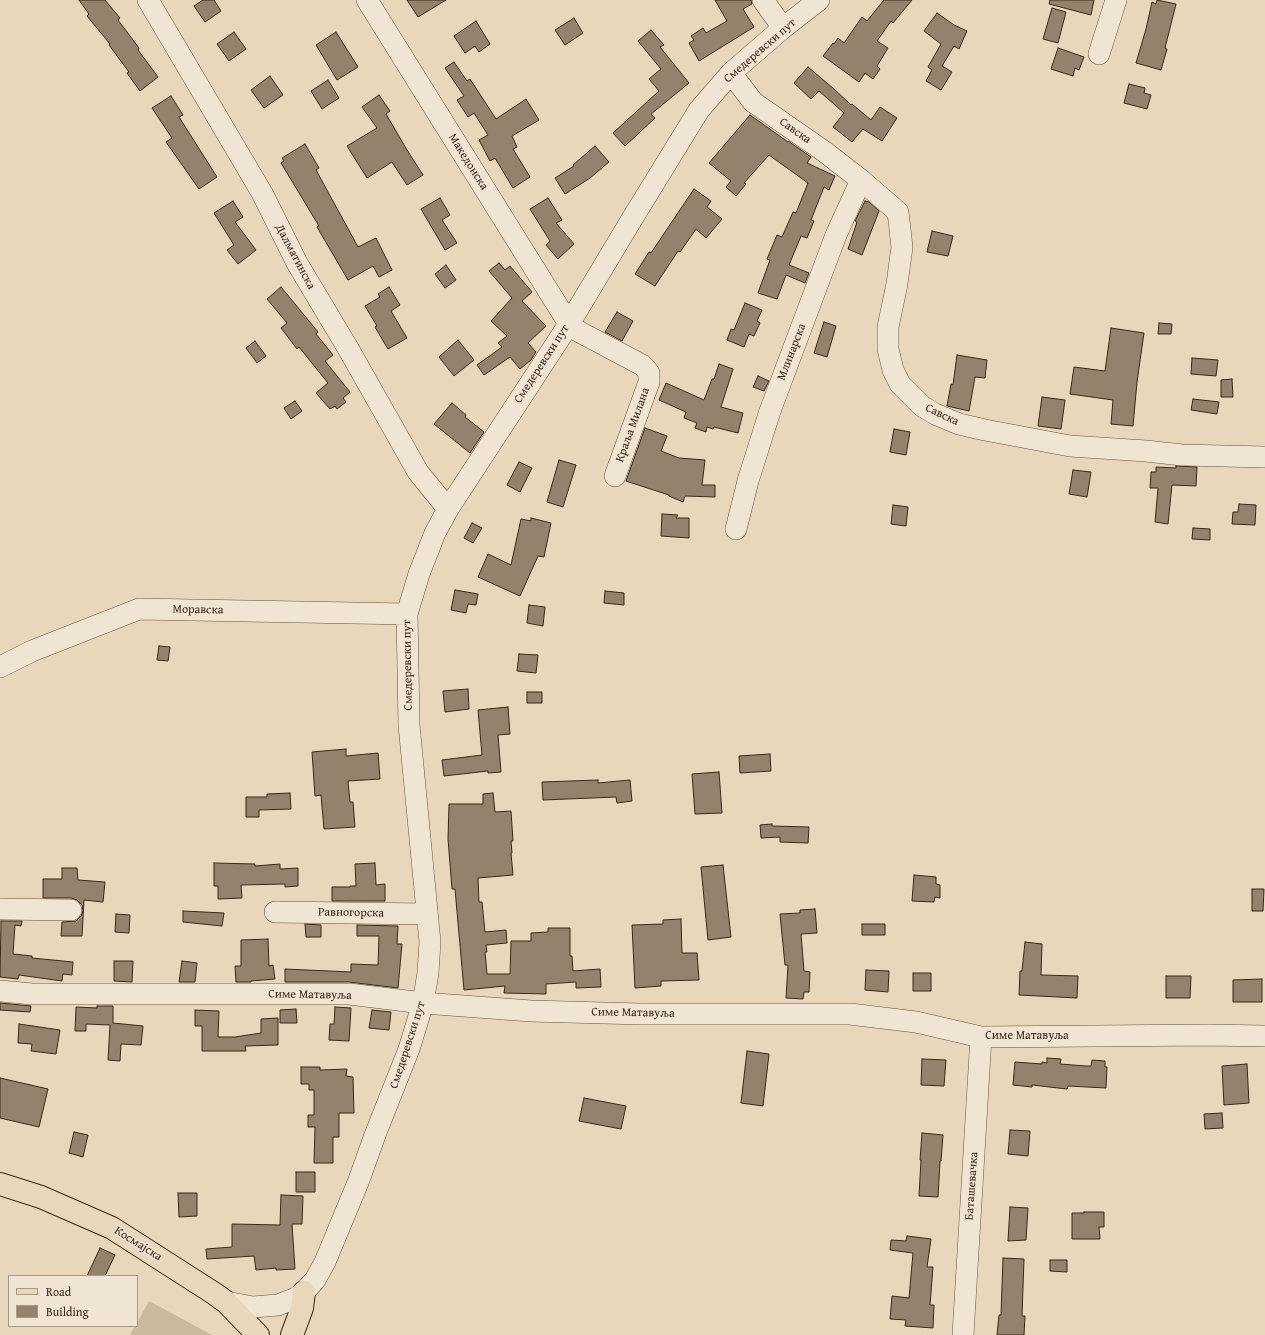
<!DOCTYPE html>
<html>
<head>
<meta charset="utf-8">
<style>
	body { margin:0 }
	#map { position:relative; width:1265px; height:1335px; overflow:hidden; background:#e8d7bb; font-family:"Gentium Book Plus",serif }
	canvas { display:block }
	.legend { position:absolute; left:8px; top:1275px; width:130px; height:52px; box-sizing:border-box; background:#f0e5d3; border:1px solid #a69988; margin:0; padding:5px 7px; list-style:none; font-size:12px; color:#382817 }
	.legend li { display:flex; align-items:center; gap:8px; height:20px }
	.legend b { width:20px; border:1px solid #a69988 }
</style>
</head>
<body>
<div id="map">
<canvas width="1265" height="1335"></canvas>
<ul class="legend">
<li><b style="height:5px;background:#e8d7bb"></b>Road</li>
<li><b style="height:11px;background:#94836c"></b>Building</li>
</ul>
</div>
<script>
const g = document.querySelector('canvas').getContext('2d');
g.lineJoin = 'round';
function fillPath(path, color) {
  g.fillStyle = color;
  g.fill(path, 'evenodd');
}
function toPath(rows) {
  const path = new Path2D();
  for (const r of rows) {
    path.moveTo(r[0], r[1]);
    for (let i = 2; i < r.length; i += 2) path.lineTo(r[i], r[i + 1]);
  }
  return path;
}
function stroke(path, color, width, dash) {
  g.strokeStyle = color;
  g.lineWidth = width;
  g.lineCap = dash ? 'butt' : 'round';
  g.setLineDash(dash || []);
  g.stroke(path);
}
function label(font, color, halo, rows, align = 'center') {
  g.font = font + ' "Gentium Book Plus",serif';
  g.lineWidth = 3;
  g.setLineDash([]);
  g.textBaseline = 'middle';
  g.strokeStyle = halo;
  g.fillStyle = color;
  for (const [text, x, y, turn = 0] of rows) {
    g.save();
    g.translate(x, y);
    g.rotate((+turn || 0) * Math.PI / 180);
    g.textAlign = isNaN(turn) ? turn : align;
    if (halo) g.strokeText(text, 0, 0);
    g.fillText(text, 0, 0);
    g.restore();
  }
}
fillPath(toPath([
	[149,1301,212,1335,130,1335,135,1326,137,1326,137,1323]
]), '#cab99f');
const building = toPath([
	[79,0,105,0,120,18,118,20,139,48,138,50,158,77,140,91,127,73,129,72,109,45,110,44,87,16,89,14,79,0],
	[203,0,214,0,221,11,205,22,194,6,203,0],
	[407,0,446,0,418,17,407,0],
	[715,0,751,0,752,4,743,9,754,27,699,61,689,43,694,40,691,36,703,28,706,33,727,21,715,0],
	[884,0,912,0,893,23,891,21,877,41,888,48,877,66,880,69,873,79,865,73,859,82,823,56,833,43,834,44,838,38,844,43,862,17,867,21,884,0],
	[1050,0,1094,0,1091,15,1049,4,1050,0],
	[1157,0,1176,4,1165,48,1167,49,1161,70,1136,63,1146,29,1152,2,1156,4,1157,0],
	[1052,8,1066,12,1058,43,1043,39,1052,8],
	[937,13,954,25,967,31,959,49,954,46,942,66,952,72,941,90,926,81,932,70,928,67,941,44,924,31,937,13],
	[574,18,583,33,565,45,555,30,574,18],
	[476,21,490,44,479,52,475,46,465,53,454,36,476,21],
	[651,30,664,45,660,47,689,83,651,114,655,118,625,146,613,133,659,91,649,79,661,69,638,41,651,30],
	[234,32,246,49,229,61,217,44,234,32],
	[336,32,358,67,337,80,316,45,336,32],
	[1058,48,1084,57,1079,70,1075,68,1073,76,1051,69,1058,48],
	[454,62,467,81,470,79,496,119,526,99,539,120,512,136,517,147,513,149,530,177,513,188,495,158,490,161,479,140,488,135,474,113,468,117,457,100,464,96,445,68,454,62],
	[808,67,834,89,851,105,852,104,871,120,880,107,897,118,882,141,863,129,852,142,833,127,844,113,819,91,811,99,794,83,808,67],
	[270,76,283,95,264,108,251,90,270,76],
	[328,80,339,98,322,109,311,91,328,80],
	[1129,84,1145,88,1144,93,1151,95,1147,109,1124,103,1129,84],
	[379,95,390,111,386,114,407,150,423,175,407,185,392,162,367,178,347,146,377,128,362,107,379,95],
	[171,96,183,115,179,117,217,177,199,189,166,142,172,138,152,108,171,96],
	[750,115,788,142,788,141,811,157,807,163,835,176,829,190,824,187,811,220,814,221,807,238,801,236,789,265,809,273,805,283,786,275,777,299,758,293,770,260,767,259,777,235,782,237,793,212,796,213,808,183,769,155,744,183,746,184,736,196,726,187,731,181,709,163,750,115],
	[305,144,319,168,316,170,358,247,376,238,392,270,379,277,373,266,348,280,317,227,319,226,281,163,284,161,282,158,305,144],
	[595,146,609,162,590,178,565,194,555,178,574,166,573,165,595,146],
	[694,189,711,201,707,207,722,219,706,238,696,229,680,252,678,251,655,286,635,274,649,252,651,253,694,189],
	[440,198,450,215,442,220,457,243,445,250,421,209,440,198],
	[548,198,562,220,556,223,574,244,558,259,546,245,550,241,530,209,548,198],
	[233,201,243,217,235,222,256,250,238,264,227,250,234,245,214,213,233,201],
	[865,201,869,202,879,211,862,255,848,249,857,222,855,221,865,201],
	[932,231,953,236,948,256,927,252,932,231],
	[499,263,505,270,510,266,532,292,522,301,546,326,528,343,536,352,531,360,520,369,510,357,484,375,477,365,502,347,498,343,507,336,491,321,512,298,489,271,499,263],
	[446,265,456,280,445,288,435,274,446,265],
	[281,287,318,332,316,334,333,355,325,361,350,392,343,398,346,402,337,409,335,406,330,409,316,393,328,383,299,347,297,349,281,328,287,323,267,299,281,287],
	[389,287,400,305,391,311,407,338,388,349,375,327,377,326,365,306,380,297,378,294,389,287],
	[745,303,762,310,757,321,760,323,754,336,749,334,744,347,727,340,731,329,734,330,745,303],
	[617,312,633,321,622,341,605,332,617,312],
	[824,322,836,326,827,357,814,353,824,322],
	[1159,323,1172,324,1171,334,1158,334,1159,323],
	[1111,328,1144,333,1137,382,1133,426,1111,424,1113,400,1070,394,1074,367,1105,371,1111,328],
	[458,340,474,360,454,376,439,357,458,340],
	[255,341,266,356,257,363,246,348,255,341],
	[957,355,987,360,985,378,975,377,969,411,947,406,951,384,953,385,957,355],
	[1192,358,1218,360,1216,376,1191,374,1192,358],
	[719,364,733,369,721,407,743,413,738,433,714,427,713,429,707,427,706,432,695,428,697,423,684,418,686,412,659,400,666,383,704,400,712,379,714,379,719,364],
	[758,376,769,381,764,391,753,387,758,376],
	[1232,379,1233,397,1221,397,1221,380,1232,379],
	[1042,397,1065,400,1061,429,1038,426,1042,397],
	[1193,399,1219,402,1217,414,1191,410,1193,399],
	[295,401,302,411,291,419,284,408,295,401],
	[452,403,466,415,465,417,484,432,470,453,434,424,452,403],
	[645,428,667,436,661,451,679,458,705,460,702,485,715,485,715,497,685,496,683,502,669,496,669,495,626,481,645,428],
	[894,429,910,432,906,455,890,452,894,429],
	[559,460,576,465,563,507,547,502,559,460],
	[519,462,532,468,520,492,507,485,519,462],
	[1176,466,1197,467,1196,486,1172,485,1168,524,1155,522,1158,488,1150,488,1151,472,1156,472,1156,467,1176,468,1176,466],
	[1073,470,1091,472,1087,497,1069,494,1073,470],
	[1239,504,1256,505,1255,525,1232,524,1233,512,1238,512,1239,504],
	[893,505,908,507,906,526,891,524,893,505],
	[662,514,678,515,676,518,689,518,689,538,661,536,662,514],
	[531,518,551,523,544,557,538,556,520,596,478,577,488,554,511,565,521,519,531,521,531,518],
	[472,523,482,528,473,543,464,538,472,523],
	[1193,528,1210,529,1210,540,1192,539,1193,528],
	[455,590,478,594,476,605,468,604,466,613,451,610,455,590],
	[605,591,624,593,624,605,604,603,605,591],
	[529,605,545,607,543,626,527,623,529,605],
	[159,646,170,647,168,661,157,660,159,646],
	[519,654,538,655,536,673,517,671,519,654],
	[468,689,469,709,445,712,443,691,468,689],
	[527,692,542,692,542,703,527,703,527,692],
	[508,707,510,734,498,735,501,772,488,773,488,771,444,776,442,760,482,755,478,710,508,707],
	[346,749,346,756,378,753,380,779,348,781,350,802,353,802,355,827,324,829,321,795,315,796,312,752,346,749],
	[770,754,771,771,740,773,739,756,770,754],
	[719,772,722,813,695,814,692,774,719,772],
	[598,780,598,783,630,780,632,801,617,803,616,797,543,800,542,782,598,780],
	[290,793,291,809,259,810,259,817,246,817,246,797,267,797,267,794,290,793],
	[493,793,495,812,511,811,513,841,511,841,512,853,511,853,513,875,478,878,479,902,482,902,485,932,506,930,507,943,486,945,487,952,485,952,487,974,510,974,511,941,531,941,531,933,548,932,548,928,570,928,570,956,572,956,573,971,600,969,601,987,576,988,576,982,546,984,546,994,504,993,505,986,464,990,455,889,452,889,448,839,449,804,483,804,483,794,493,793],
	[772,824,772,826,809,827,808,843,780,842,780,837,761,838,760,825,772,824],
	[214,863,255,864,255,866,280,864,280,869,298,868,298,886,285,887,285,884,241,885,242,898,218,899,218,886,214,886,214,863],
	[375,863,376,885,385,884,385,901,332,901,332,887,350,887,350,886,356,886,355,864,375,863],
	[723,865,731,937,708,940,701,867,723,865],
	[62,868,77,868,78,880,105,882,103,902,84,900,82,936,61,936,62,922,76,921,81,916,83,911,82,905,77,900,71,898,43,898,43,879,62,879,62,868],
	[914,875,936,877,936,884,940,885,940,898,935,897,934,902,912,901,914,875],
	[1252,889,1264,889,1263,911,1252,911,1252,889],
	[815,909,817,933,801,934,804,971,810,972,809,992,804,992,803,999,786,998,788,965,785,965,780,914,800,913,800,910,815,909],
	[183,911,224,913,222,926,183,922,183,911],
	[116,914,130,915,129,933,115,932,116,914],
	[681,919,682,953,697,953,699,980,661,981,661,986,635,988,632,925,663,924,663,920,681,919],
	[1,921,22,921,21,926,15,925,13,954,32,956,32,958,73,962,72,975,63,974,62,981,19,975,18,979,0,977,1,921],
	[305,924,321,925,321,937,306,937,305,924],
	[862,924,885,924,885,935,862,935,862,924],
	[357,925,398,926,397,944,402,944,398,988,349,982,285,982,285,969,351,972,351,964,378,965,379,936,357,936,357,925],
	[268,939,269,966,273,965,275,979,251,981,251,982,236,982,235,966,241,966,241,940,268,939],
	[1025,942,1042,944,1041,975,1078,976,1077,998,1019,995,1020,971,1022,971,1025,942],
	[114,961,133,961,132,982,114,981,114,961],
	[182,961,197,963,195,982,179,982,182,961],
	[866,970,889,971,888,992,865,990,866,970],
	[913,973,931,973,931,991,913,991,913,973],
	[1166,976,1191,976,1190,998,1166,998,1166,976],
	[1262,979,1262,1002,1233,1002,1233,980,1262,979],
	[0,1003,31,1006,30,1012,0,1010,0,1003],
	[97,1006,113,1006,113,1023,143,1026,141,1045,121,1044,120,1061,108,1060,110,1025,86,1024,86,1031,75,1031,76,1007,97,1008,97,1006],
	[335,1007,351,1008,349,1041,329,1040,330,1024,334,1024,335,1007],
	[296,1009,297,1023,280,1023,280,1010,296,1009],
	[195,1010,219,1011,218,1037,235,1037,261,1033,261,1019,278,1018,278,1045,245,1046,246,1051,202,1051,202,1026,195,1026,195,1010],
	[372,1010,391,1012,389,1030,369,1028,372,1010],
	[19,1024,60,1030,56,1054,31,1051,32,1044,18,1043,19,1024],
	[747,1051,769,1054,763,1106,741,1103,747,1051],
	[1047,1058,1061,1059,1060,1064,1086,1066,1091,1066,1092,1060,1105,1061,1105,1067,1107,1067,1106,1088,1068,1086,1067,1089,1032,1085,1032,1087,1013,1085,1015,1062,1042,1064,1042,1062,1047,1063,1047,1058],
	[922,1059,946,1060,944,1086,921,1085,922,1059],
	[1247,1064,1249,1103,1224,1105,1222,1066,1247,1064],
	[301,1067,320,1067,320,1070,347,1069,346,1076,353,1077,354,1113,339,1113,339,1137,333,1137,333,1163,314,1163,315,1127,308,1127,308,1115,314,1115,314,1090,309,1090,309,1084,301,1084,301,1067],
	[0,1078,48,1089,39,1127,0,1118,0,1078],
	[584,1098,626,1106,621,1129,579,1121,584,1098],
	[1222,1113,1223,1128,1205,1129,1204,1114,1222,1113],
	[1010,1130,1030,1131,1028,1156,1008,1154,1010,1130],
	[74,1132,88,1135,83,1157,69,1153,74,1132],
	[922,1133,943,1135,941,1161,940,1161,938,1197,919,1196,921,1160,920,1160,922,1133],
	[296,1172,315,1172,315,1192,296,1192,296,1172],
	[178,1193,197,1193,197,1216,179,1217,178,1193],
	[281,1195,303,1196,302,1224,292,1224,295,1269,276,1270,276,1268,256,1270,254,1256,207,1259,206,1249,232,1247,232,1224,280,1225,281,1195],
	[1010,1207,1028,1208,1026,1240,1008,1241,1010,1207],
	[1084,1212,1104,1212,1104,1227,1099,1227,1100,1239,1072,1239,1072,1213,1084,1213,1084,1212],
	[907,1236,931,1239,927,1267,933,1267,930,1305,934,1305,933,1328,905,1326,906,1320,890,1319,892,1296,909,1298,913,1253,890,1250,891,1240,906,1241,907,1236],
	[100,1248,115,1255,105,1276,87,1276,100,1248],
	[1003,1258,1024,1259,1022,1316,1025,1316,1024,1335,997,1335,999,1315,1001,1315,1003,1258],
	[1050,1260,1067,1260,1067,1272,1050,1271,1050,1260]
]);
fillPath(building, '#94836c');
stroke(building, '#382817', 1);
const minor = toPath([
	[148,0,262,193,297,263,349,350,418,472,448,509],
	[367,0,569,324,576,330,642,365,646,369,649,373,649,382,615,476],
	[763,0,783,28],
	[1099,54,1116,0],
	[731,73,753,102,825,152,861,180,898,212,902,247,897,284,888,327,888,349,893,370,900,384,922,406,935,414,959,424,985,430,1070,446,1146,451,1182,455,1265,457],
	[736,529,748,481,770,411,836,235,861,180],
	[0,667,32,651,139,609,407,614],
	[0,909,71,910],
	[275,912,427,914],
	[0,991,32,994,349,994,423,1003,531,1011,641,1014,850,1014,916,1022,981,1037,1208,1035,1265,1036],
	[226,1302,253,1307,278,1305,296,1298,304,1292,315,1280,325,1262,359,1180,375,1135,409,1049,423,1003,428,973,430,942,409,725,407,614,419,574,435,533,448,509,569,324,632,219,699,110,731,73,783,28,819,0],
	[963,1335,981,1037]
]);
const major = toPath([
	[0,1184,41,1197,112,1228,215,1294,226,1302,258,1335],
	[292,1335,302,1308,304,1292]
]);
stroke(minor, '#645440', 22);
stroke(major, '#382817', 24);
stroke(minor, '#f0e5d3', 21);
stroke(major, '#e8d7bb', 22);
label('12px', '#382817', '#f0e5d3', [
	["Смедеревски пут",760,51,-41],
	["Савска",795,131,35],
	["Македонска",468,162,58],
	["Далматинска",295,257,62],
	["Млинарска",792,352,-69],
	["Смедеревски пут",542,364,-57],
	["Савска",942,415,25],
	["Краља Милана",633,425,-70],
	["Моравска",198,610,1],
	["Смедеревски пут",408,665,-91],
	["Равногорска",351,913,1],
	["Симе Матавуља",310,995,1],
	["Симе Матавуља",633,1013,1],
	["Симе Матавуља",1027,1036],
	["Смедеревски пут",408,1045,-72],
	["Баташевачка",972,1186,-86],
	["Космајска",138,1244,32]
]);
</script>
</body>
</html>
